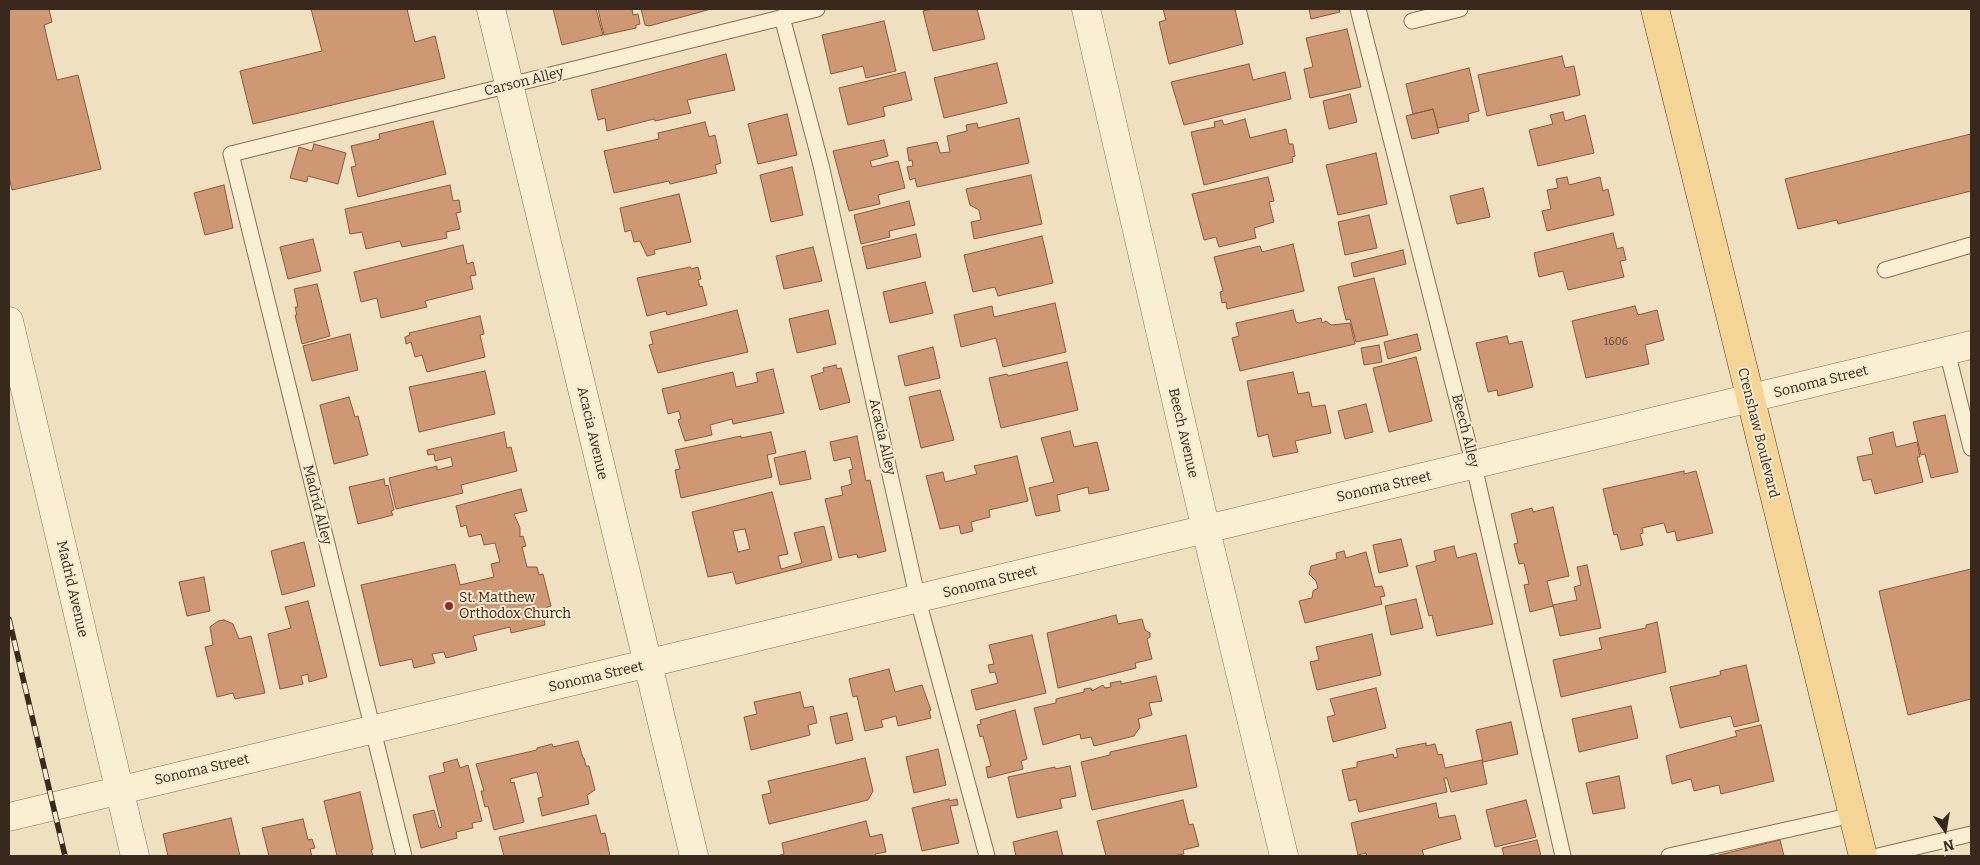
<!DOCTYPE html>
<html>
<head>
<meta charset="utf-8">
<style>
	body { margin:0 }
	#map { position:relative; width:1980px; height:865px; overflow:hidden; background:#efe0bf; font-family:Bitter,serif }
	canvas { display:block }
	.frame { position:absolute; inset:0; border:10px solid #38291c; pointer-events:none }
	.north { position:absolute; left:1920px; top:805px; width:50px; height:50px; -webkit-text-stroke:4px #f6eacf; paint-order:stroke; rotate:167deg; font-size:14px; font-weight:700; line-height:20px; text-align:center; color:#38291c }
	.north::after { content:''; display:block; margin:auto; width:18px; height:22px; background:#38291c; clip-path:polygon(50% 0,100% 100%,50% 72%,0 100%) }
</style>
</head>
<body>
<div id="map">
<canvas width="1980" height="865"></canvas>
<div class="frame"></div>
<div class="north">N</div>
</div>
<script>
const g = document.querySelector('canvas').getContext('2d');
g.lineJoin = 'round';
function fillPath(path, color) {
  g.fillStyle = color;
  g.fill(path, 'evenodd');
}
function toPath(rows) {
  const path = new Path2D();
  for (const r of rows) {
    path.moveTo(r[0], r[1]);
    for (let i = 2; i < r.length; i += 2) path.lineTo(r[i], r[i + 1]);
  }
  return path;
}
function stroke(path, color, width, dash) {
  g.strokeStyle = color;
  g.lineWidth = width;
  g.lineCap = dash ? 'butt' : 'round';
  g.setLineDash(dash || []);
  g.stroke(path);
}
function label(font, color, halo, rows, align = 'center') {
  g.font = font + ' Bitter,serif';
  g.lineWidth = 4;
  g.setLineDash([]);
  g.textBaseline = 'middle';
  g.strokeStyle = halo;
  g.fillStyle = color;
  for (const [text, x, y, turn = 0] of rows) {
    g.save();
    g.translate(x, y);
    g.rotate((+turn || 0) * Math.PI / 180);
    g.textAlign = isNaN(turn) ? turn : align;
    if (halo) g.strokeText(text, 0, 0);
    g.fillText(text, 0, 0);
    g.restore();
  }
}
const building = toPath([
	[9,9,49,9,52,22,44,25,57,80,78,75,101,169,12,190,9,176,9,9],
	[311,9,407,9,415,42,435,36,445,78,253,124,240,71,322,51,311,9],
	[553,9,596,9,603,35,562,45,553,9],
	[598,9,632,9,633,15,638,14,640,24,636,25,636,28,604,35,598,9],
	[641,9,711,9,649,26,645,25,641,9],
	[932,9,977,9,985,39,933,51,923,11,932,9],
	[1163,9,1235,9,1243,44,1169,64,1159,22,1166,20,1163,9],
	[1309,9,1339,9,1340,12,1311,19,1309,9],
	[884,21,896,71,866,78,863,66,831,74,822,35,884,21],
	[1347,29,1361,87,1310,98,1304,69,1313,67,1306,38,1347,29],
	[726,54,735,90,687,100,691,113,655,121,654,119,607,131,605,118,598,120,591,90,726,54],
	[1562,56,1565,68,1574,66,1580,95,1487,116,1478,75,1562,56],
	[997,63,1007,103,944,118,934,78,997,63],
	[1249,64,1253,80,1285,72,1291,99,1184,125,1171,82,1249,64],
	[1469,68,1479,111,1468,114,1469,121,1438,128,1433,109,1413,114,1406,84,1469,68],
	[905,72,912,100,883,107,885,116,848,125,839,88,905,72],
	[1350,94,1357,122,1329,129,1323,101,1350,94],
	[1433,109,1439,133,1412,139,1406,116,1433,109],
	[1563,112,1565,121,1585,115,1594,153,1538,166,1529,130,1553,124,1550,115,1563,112],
	[787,114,797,155,758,164,748,124,787,114],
	[1019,118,1029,163,917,187,915,178,910,180,907,167,913,166,912,160,909,161,907,148,937,142,940,153,950,152,947,136,967,131,966,125,977,123,978,128,1019,118],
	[1245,119,1250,138,1286,129,1289,144,1293,144,1295,156,1292,157,1293,162,1204,185,1191,132,1215,127,1214,122,1222,120,1224,125,1245,119],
	[433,121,446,174,358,197,351,167,356,166,351,146,380,139,379,134,433,121],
	[705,122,709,137,715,135,721,163,715,165,717,173,670,184,669,181,614,193,604,151,659,139,658,133,705,122],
	[1971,134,1971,191,1838,224,1837,220,1798,229,1785,179,1971,134],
	[884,140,888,156,870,161,872,167,898,161,905,188,878,195,880,204,849,211,833,151,884,140],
	[314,144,346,153,338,184,308,176,307,182,290,178,299,147,312,151,314,144],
	[1376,153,1387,204,1338,215,1326,165,1376,153],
	[792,167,803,215,771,222,760,175,792,167],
	[1031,175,1042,224,974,239,971,222,981,220,979,210,970,205,966,189,1031,175],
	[1268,177,1274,201,1269,202,1274,222,1254,228,1256,238,1219,247,1216,237,1204,240,1192,194,1268,177],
	[1567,177,1569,185,1600,177,1603,191,1608,189,1614,215,1547,231,1542,211,1551,209,1547,190,1558,188,1556,179,1567,177],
	[224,185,233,228,205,235,194,193,224,185],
	[450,185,453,201,459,200,461,212,456,213,460,229,446,232,447,238,402,247,400,241,366,249,362,232,350,234,345,209,450,185],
	[1483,188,1490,217,1457,224,1450,196,1483,188],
	[679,194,691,242,654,250,655,254,647,256,640,241,634,242,631,230,625,232,620,208,679,194],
	[909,201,915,225,889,231,890,237,861,244,854,215,909,201],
	[1369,215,1377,248,1345,255,1338,222,1369,215],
	[1613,233,1617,249,1623,247,1626,260,1620,261,1624,277,1568,290,1563,271,1539,277,1534,253,1613,233],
	[916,234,921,257,867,269,862,247,916,234],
	[1042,236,1053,283,998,296,995,287,973,292,964,255,1042,236],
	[313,239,321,271,288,279,280,247,313,239],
	[1293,244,1304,291,1227,309,1226,302,1222,303,1220,292,1223,291,1214,257,1260,246,1262,252,1293,244],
	[463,245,467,264,473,262,476,275,470,276,473,289,425,301,427,307,381,318,377,298,361,302,354,272,463,245],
	[813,247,822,281,784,289,776,256,813,247],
	[1403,250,1406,264,1354,277,1351,263,1403,250],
	[690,267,691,269,698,267,701,279,698,280,700,287,702,286,707,305,667,315,666,311,647,316,637,278,690,267],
	[1374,278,1388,335,1356,342,1350,319,1346,320,1338,287,1374,278],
	[925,282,933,313,890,323,883,292,925,282],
	[317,284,330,336,302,344,295,315,297,315,295,307,298,307,294,289,317,284],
	[1055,303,1066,352,1003,367,996,338,961,347,954,315,992,306,994,317,1055,303],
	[1635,306,1638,315,1657,310,1664,340,1645,345,1649,364,1586,378,1572,321,1635,306],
	[737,310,748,352,658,373,649,345,653,344,650,332,737,310],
	[828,310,836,344,797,353,789,319,828,310],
	[1293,310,1296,322,1299,323,1321,318,1322,323,1326,321,1331,325,1350,323,1355,344,1240,371,1232,338,1239,336,1236,323,1293,310],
	[480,316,484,334,480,335,485,357,427,372,422,355,415,357,411,342,406,344,405,337,410,335,409,333,480,316],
	[350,334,358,370,312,381,303,346,350,334],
	[1417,334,1421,350,1388,359,1384,342,1417,334],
	[1507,336,1509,344,1522,341,1533,387,1498,396,1497,390,1488,392,1476,343,1507,336],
	[1379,345,1382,362,1364,365,1361,348,1379,345],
	[933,347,940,378,905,386,898,356,933,347],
	[1416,357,1432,421,1389,432,1373,368,1416,357],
	[1067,362,1078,410,1001,428,989,378,1007,374,1008,376,1067,362],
	[836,365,837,369,841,368,850,402,820,410,811,376,824,372,823,368,836,365],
	[773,369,784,413,733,424,732,419,710,425,712,435,685,441,678,420,681,419,679,411,668,414,662,389,733,372,736,387,758,382,756,373,773,369],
	[485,371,495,414,419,432,409,387,485,371],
	[1293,372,1298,394,1309,392,1312,407,1325,405,1331,433,1295,441,1298,452,1273,457,1268,434,1258,437,1247,381,1293,372],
	[940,390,954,440,921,448,909,397,940,390],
	[349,397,355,417,358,416,368,455,334,464,320,405,349,397],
	[1366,404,1373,432,1345,439,1338,411,1366,404],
	[1945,415,1958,472,1931,478,1925,454,1921,455,1913,422,1945,415],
	[1070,431,1074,447,1097,442,1109,490,1089,494,1088,487,1057,495,1060,511,1036,516,1029,488,1054,482,1041,438,1070,431],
	[504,432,507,448,511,447,517,471,461,485,463,493,396,509,389,478,437,466,437,470,453,466,451,457,435,461,434,454,428,455,427,450,504,432],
	[771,432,776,453,767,455,772,477,681,498,675,470,680,469,675,450,741,436,741,438,771,432],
	[1893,432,1896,447,1917,442,1920,457,1917,457,1923,482,1875,494,1871,479,1863,481,1857,457,1873,454,1869,438,1893,432],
	[857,436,866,481,870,480,886,551,858,558,857,554,839,558,825,499,843,495,841,487,852,484,849,470,853,469,850,457,834,461,830,442,857,436],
	[805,451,811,479,780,485,774,458,805,451],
	[1017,456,1028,501,989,510,990,517,971,522,973,531,961,534,959,525,940,529,926,476,943,472,945,482,977,474,974,466,1017,456],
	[1684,471,1684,474,1696,471,1713,533,1677,541,1675,531,1667,533,1664,523,1642,528,1643,533,1640,534,1643,545,1621,550,1617,534,1614,535,1603,489,1684,471],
	[384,479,385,486,388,485,394,510,391,511,393,515,358,524,349,487,384,479],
	[521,489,527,511,514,514,520,528,520,537,523,536,526,546,522,547,527,567,537,567,539,575,543,574,551,606,547,607,549,618,544,619,545,625,511,633,510,627,473,636,477,650,446,658,444,652,432,654,435,663,414,668,412,659,380,666,361,585,455,564,460,585,494,577,491,564,500,562,495,543,484,545,481,534,469,537,466,525,461,527,456,506,521,489],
	[772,492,788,554,778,556,781,569,802,563,794,533,824,526,832,560,736,584,733,572,708,577,692,512,772,492],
	[745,529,750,549,738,552,733,531,745,529],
	[1553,507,1569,576,1547,581,1553,606,1530,612,1524,585,1529,584,1524,563,1519,564,1514,544,1518,543,1511,514,1532,508,1533,512,1553,507],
	[1401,539,1408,566,1379,573,1373,545,1401,539],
	[304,542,315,586,282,595,271,551,304,542],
	[1454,546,1457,558,1476,553,1493,624,1437,636,1432,615,1429,616,1416,566,1436,561,1434,551,1454,546],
	[1344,551,1346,558,1366,552,1375,587,1382,586,1385,596,1380,597,1382,604,1305,623,1299,601,1312,598,1313,591,1318,588,1316,581,1309,574,1311,566,1337,559,1336,553,1344,551],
	[1587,565,1601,628,1560,636,1553,605,1577,600,1574,587,1581,585,1577,567,1587,565],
	[1971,569,1971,699,1908,715,1879,591,1971,569],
	[204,577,210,611,187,616,179,582,204,577],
	[1416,599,1423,628,1391,635,1385,606,1416,599],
	[308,601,327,677,309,682,308,674,301,676,303,684,280,689,268,634,291,628,285,607,308,601],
	[1116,615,1118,624,1142,619,1145,630,1150,633,1150,637,1147,639,1152,659,1135,663,1136,668,1058,688,1047,633,1116,615],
	[224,620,233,624,239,639,251,636,265,693,235,699,233,693,217,697,205,647,213,645,210,627,218,621,224,620],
	[1657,622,1666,672,1561,697,1553,660,1602,649,1599,638,1646,628,1646,625,1657,622],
	[1372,634,1381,675,1317,690,1310,662,1319,660,1316,647,1372,634],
	[1032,635,1046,693,976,710,971,690,998,683,995,672,990,673,988,665,994,664,989,645,1032,635],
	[1746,665,1759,721,1734,727,1731,716,1680,728,1670,687,1721,675,1720,671,1746,665],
	[889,669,895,692,922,685,931,710,929,711,931,718,898,726,896,716,881,720,883,727,865,731,857,696,853,697,849,679,889,669],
	[1156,676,1162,701,1149,703,1152,715,1138,719,1140,727,1134,736,1094,746,1091,737,1081,739,1080,734,1043,745,1034,708,1056,703,1056,699,1084,692,1084,689,1091,688,1092,691,1103,685,1105,688,1111,687,1110,683,1121,681,1121,684,1156,676],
	[1376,688,1386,728,1333,742,1327,717,1335,715,1330,699,1376,688],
	[800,692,804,708,813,706,817,723,808,725,810,735,751,750,744,717,757,714,754,702,800,692],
	[1631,706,1638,738,1579,752,1572,719,1631,706],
	[1015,710,1027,759,1021,761,1023,769,988,778,986,767,991,766,983,736,980,737,977,725,981,724,980,720,1015,710],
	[847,713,853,740,836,744,830,717,847,713],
	[1511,722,1518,754,1483,762,1476,730,1511,722],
	[1761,725,1774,781,1721,794,1719,785,1694,791,1691,779,1672,784,1666,756,1737,736,1735,731,1761,725],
	[1186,735,1197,787,1092,810,1081,762,1110,755,1110,752,1186,735],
	[578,741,583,758,584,758,586,766,589,766,595,790,587,795,589,804,542,816,538,798,543,797,537,772,510,779,511,783,514,782,524,822,494,830,488,806,485,807,481,791,484,791,476,764,537,750,537,748,552,744,553,747,578,741],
	[1426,743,1426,746,1435,744,1438,755,1442,754,1445,768,1482,760,1487,784,1451,792,1447,778,1444,778,1447,792,1359,812,1356,799,1349,801,1342,770,1357,767,1357,762,1393,754,1394,758,1398,757,1396,749,1426,743],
	[938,749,946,785,914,793,906,757,938,749],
	[865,758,873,791,868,800,769,824,762,795,771,793,768,781,865,758],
	[457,759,460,768,468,765,482,821,472,823,473,828,456,832,457,838,421,848,413,815,434,810,439,828,442,827,429,776,445,772,443,763,457,759],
	[1070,766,1076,796,1060,799,1062,808,1017,818,1008,777,1055,767,1055,769,1070,766],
	[1619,776,1625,808,1593,814,1586,783,1619,776],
	[360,792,373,849,371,850,373,856,337,856,324,801,360,792],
	[949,799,949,801,957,799,958,805,950,806,959,843,922,851,912,808,949,799],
	[1183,800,1189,825,1193,824,1199,846,1183,850,1184,854,1173,856,1106,856,1097,821,1183,800],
	[1526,800,1536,837,1495,847,1486,810,1526,800],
	[1436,803,1439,818,1455,815,1461,839,1422,850,1424,856,1367,856,1366,853,1358,855,1351,823,1436,803],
	[596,815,601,834,605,833,610,856,504,856,499,837,596,815],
	[231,818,240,856,168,856,163,834,231,818],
	[303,819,308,840,312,839,315,848,310,849,312,856,269,856,262,828,303,819],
	[866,821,870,837,882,834,886,852,875,854,876,856,777,856,784,854,782,843,866,821],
	[1057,831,1063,856,1016,856,1013,842,1057,831],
	[1537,840,1541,856,1504,856,1502,848,1537,840],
	[1780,840,1784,856,1715,856,1780,840]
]);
fillPath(building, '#cf9874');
stroke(building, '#89593c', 1);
const lane = toPath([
	[1358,9,1474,466,1563,856],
	[782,17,821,165,918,600,987,856],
	[1412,21,1460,9],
	[1885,270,1971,245],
	[1947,351,1971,448],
	[404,856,231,154,817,9],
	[1669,856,1853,815],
	[1878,856,1971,834]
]);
const street = toPath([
	[491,9,694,856],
	[1086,9,1206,530,1284,856],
	[9,321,135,856],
	[9,817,1971,345]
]);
const primary = toPath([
	[1655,9,1863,856]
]);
stroke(lane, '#897157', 17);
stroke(street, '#897157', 29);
stroke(primary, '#563f2c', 29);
stroke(lane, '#faeed3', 15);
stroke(street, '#faeed3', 28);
stroke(primary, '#f5d595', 28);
const rail = toPath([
	[9,619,65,856]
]);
stroke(rail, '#38291c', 5.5);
stroke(rail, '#f6eacf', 4, [11]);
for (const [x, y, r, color] of [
	[449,606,5,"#9a2528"]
]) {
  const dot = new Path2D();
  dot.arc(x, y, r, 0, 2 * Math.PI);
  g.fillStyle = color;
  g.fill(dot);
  stroke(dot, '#f6eacf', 2);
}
label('11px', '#5e4532', null, [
	["1606",1616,342]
]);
label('14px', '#38291c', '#f6eacf', [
	["Carson Alley",524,82,-14],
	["Sonoma Street",1821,382,-14],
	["Beech Alley",1465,431,76],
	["Acacia Avenue",592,433,77],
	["Beech Avenue",1183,433,77],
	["Crenshaw Boulevard",1758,433,76],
	["Acacia Alley",882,437,77],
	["Sonoma Street",1384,487,-13],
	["Madrid Alley",317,505,76],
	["Sonoma Street",990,582,-14],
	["Madrid Avenue",72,589,77],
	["Sonoma Street",596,677,-13],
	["Sonoma Street",202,770,-13]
]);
label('14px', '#38291c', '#f6eacf', [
	["St. Matthew",459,598],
	["Orthodox Church",459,614]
], 'left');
</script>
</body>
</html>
